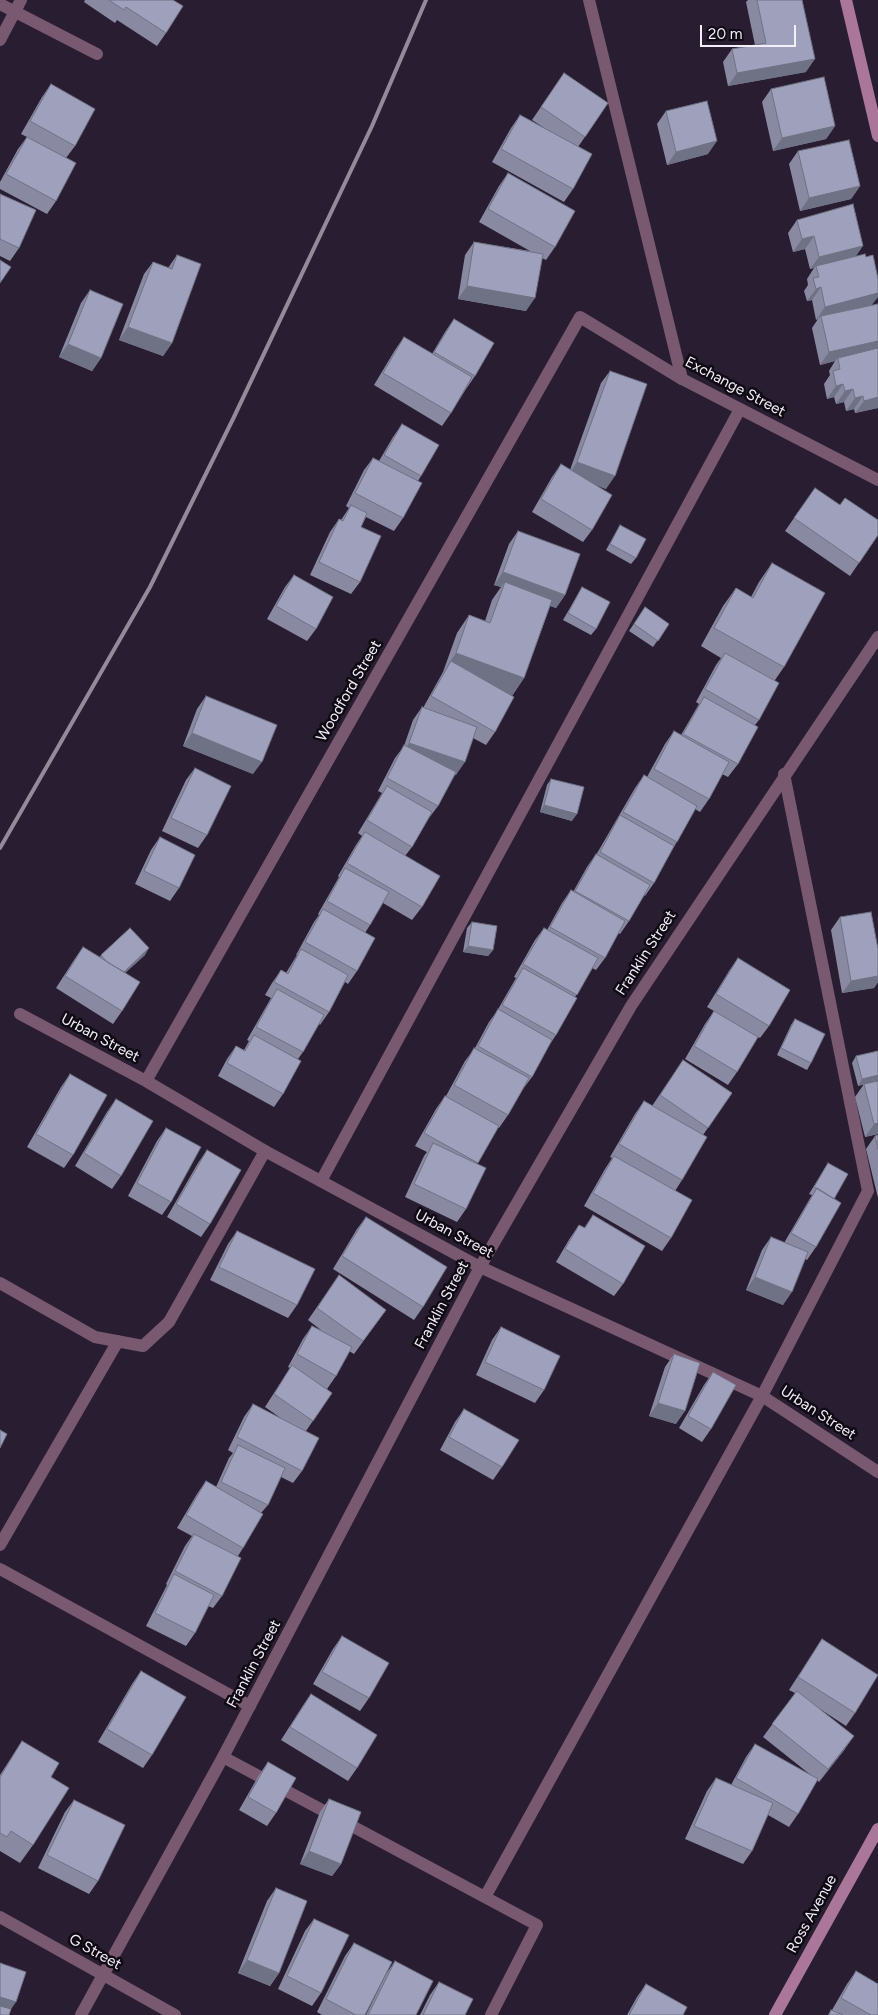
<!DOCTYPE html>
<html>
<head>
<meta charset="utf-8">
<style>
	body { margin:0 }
	#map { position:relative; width:878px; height:2015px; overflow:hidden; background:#291e31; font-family:Figtree,sans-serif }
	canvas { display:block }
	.scale { position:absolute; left:700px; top:25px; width:96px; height:22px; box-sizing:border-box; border:2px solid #f4edfa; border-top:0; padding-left:6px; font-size:15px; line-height:18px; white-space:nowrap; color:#f4edfa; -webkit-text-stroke:4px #0f0a13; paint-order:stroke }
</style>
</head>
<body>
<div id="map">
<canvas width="878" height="2015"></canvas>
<div class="scale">20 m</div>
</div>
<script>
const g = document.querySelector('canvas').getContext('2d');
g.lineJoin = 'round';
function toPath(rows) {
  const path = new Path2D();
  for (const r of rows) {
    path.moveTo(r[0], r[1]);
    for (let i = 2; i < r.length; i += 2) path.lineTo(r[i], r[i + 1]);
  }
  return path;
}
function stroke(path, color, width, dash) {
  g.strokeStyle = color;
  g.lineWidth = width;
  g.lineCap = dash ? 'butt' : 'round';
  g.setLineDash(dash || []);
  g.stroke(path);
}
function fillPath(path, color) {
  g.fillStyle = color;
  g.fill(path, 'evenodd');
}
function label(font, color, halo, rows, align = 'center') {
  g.font = font + ' Figtree,sans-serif';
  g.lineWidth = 5;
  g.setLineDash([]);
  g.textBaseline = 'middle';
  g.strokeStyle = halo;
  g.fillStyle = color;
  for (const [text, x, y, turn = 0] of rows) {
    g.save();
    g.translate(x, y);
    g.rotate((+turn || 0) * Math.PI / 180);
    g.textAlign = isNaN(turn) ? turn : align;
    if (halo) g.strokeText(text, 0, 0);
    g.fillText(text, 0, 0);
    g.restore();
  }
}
stroke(toPath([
	[589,0,682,379],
	[0,4,97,54],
	[321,1181,740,409],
	[0,1283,95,1337,143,1346,169,1322,265,1151],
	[0,1545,118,1341],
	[0,1569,250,1706],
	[223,1757,537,1925,491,2015],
	[485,1897,762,1396,868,1191,784,774]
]), '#795970', 12);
stroke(toPath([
	[0,40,21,0],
	[20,1014,146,1081,265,1151,480,1267,762,1396,878,1472],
	[146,1081,580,317,682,379,878,480],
	[0,1917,175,2015]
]), '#795970', 12);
stroke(toPath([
	[81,2015,223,1757,480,1267,631,1006,878,637]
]), '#795970', 12);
stroke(toPath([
	[846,0,878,136],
	[775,2015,878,1829]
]), '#aa779b', 12);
stroke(toPath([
	[0,848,150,587,233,419,372,126,426,0]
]), '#938a9a', 4);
fillPath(toPath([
	[85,0,173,0,166,33,157,46,117,20,115,23,84,2],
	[748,0,802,0,806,72,728,86,723,62,732,49,755,45,746,2],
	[564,73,608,103,578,147,573,189,564,202,492,162,511,128,520,115,546,129,532,120],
	[51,84,75,146,66,158,56,201,47,214,0,189,0,182,18,149,27,137,21,134,42,97],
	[771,89,835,126,826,139,773,151,762,102],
	[666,111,708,154,667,165,657,124],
	[798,151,860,186,851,199,800,211,789,164],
	[508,173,555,247,546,260,542,258,526,311,458,299,465,255,474,242,530,251,479,222,499,186],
	[0,194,19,248,10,261,0,256],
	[797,220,856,256,872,305,878,408,855,413,854,409,846,411,844,402,836,404,834,397,827,399,824,384,830,375,829,371,835,361,820,365,812,328,818,319,816,320,812,300,807,301,804,291,808,285,807,279,814,268,810,269,805,249,793,252,788,233],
	[177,255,172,343,163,356,119,340,144,274,153,262,168,268],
	[90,290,101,358,92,371,59,357,81,303],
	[454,319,475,376,466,389,451,413,442,426,374,385,395,350,404,337,432,354,445,332],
	[610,371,606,489,596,485,592,530,583,542,532,512,552,477,561,464,570,470,601,383],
	[402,424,421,476,418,481,403,518,394,531,366,517,361,527,360,582,351,594,310,575,330,532,339,519,341,520,349,508,346,506,364,470,373,458,379,461,393,437],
	[815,488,878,535,850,576,785,531],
	[620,525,636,558,631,564,606,550,616,532],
	[518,531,565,595,556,608,550,606,524,678,512,696,495,732,486,745,473,738,456,775,455,775,438,806,429,818,412,847,405,856,422,907,412,920,383,903,370,925,365,933,357,971,348,984,345,982,329,1012,320,1025,319,1024,303,1052,298,1059,283,1094,274,1107,218,1076,227,1059,236,1046,244,1050,249,1041,247,1040,271,998,265,995,272,983,281,970,286,973,297,955,296,955,314,922,319,915,318,914,339,877,338,876,356,845,362,836,358,833,382,793,378,791,395,758,404,746,413,720,422,707,423,708,443,672,457,633,469,615,485,621,492,600,501,587,494,585,509,544],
	[772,563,784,667,775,680,759,720,755,725,738,764,728,777,722,774,709,799,700,812,695,809,654,883,645,896,644,895,629,921,620,934,618,933,605,958,596,970,592,968,575,997,556,1035,550,1044,532,1077,523,1089,508,1115,499,1128,498,1127,477,1164,466,1209,457,1222,405,1197,424,1156,427,1152,415,1146,436,1109,445,1096,446,1096,465,1061,475,1048,489,1022,497,1011,516,978,514,977,535,940,544,928,547,930,562,903,571,890,573,892,587,867,596,854,596,855,635,788,644,775,647,777,665,744,674,731,681,735,699,704,696,702,716,665,721,658,701,646,723,606,736,588,751,597,759,582],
	[294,575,316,629,307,641,267,619,285,587],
	[582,587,596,629,591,635,563,620,578,594],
	[645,607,669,624,653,647,629,631],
	[206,696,253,774,183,746,197,709],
	[195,768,207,835,198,848,162,831,186,780],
	[551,779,572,821,540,812,547,785],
	[160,837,179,888,170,901,135,884,151,850],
	[840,917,878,949,878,982,874,988,842,993,831,930],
	[472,922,493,950,488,956,463,952,467,928],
	[83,947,100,957,101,955,145,955,125,973,122,1011,113,1024,56,988,74,960],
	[738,958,769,1026,760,1038,758,1037,737,1072,728,1085,685,1059,705,1024,714,1011,707,1007,729,971],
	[795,1019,811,1063,807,1070,777,1055,791,1025],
	[878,1051,878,1134,865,1137,855,1097,864,1084,875,1081,858,1086,852,1063,856,1056],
	[683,1060,732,1093,703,1135,682,1180,675,1191,671,1238,662,1251,584,1206,605,1169,612,1158,610,1157,635,1114,644,1101,652,1106],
	[70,1074,73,1155,64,1168,27,1147,61,1087],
	[116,1099,121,1176,112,1189,75,1166,107,1112],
	[166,1128,171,1202,162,1215,128,1196,157,1141],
	[878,1135,878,1198,866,1149,875,1136],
	[207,1150,210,1224,201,1237,167,1217,198,1163],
	[828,1163,834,1199,816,1247,807,1260,805,1259,783,1305,746,1290,762,1250,771,1237,784,1243,812,1195,809,1194],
	[593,1215,623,1284,614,1296,556,1262,570,1238,579,1225,584,1228],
	[366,1217,423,1307,414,1320,333,1269,357,1229],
	[237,1231,297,1305,288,1318,210,1280,228,1244],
	[339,1275,386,1310,354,1354,349,1351,336,1376,327,1389,332,1393,306,1431,302,1471,293,1483,281,1477,268,1505,261,1513,243,1548,238,1556,222,1596,213,1608,208,1606,195,1633,186,1646,146,1626,167,1585,166,1584,185,1546,192,1536,177,1528,197,1494,206,1481,216,1487,229,1458,233,1453,228,1450,244,1417,253,1404,282,1419,265,1407,290,1368,288,1367,303,1339,312,1326,321,1330,308,1320],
	[501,1327,544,1390,535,1403,476,1375,492,1340],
	[674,1354,676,1424,649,1416,665,1367],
	[713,1372,711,1429,702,1442,679,1428,704,1385],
	[464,1409,502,1467,493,1480,440,1450,455,1422],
	[342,1636,369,1698,360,1711,313,1684,333,1649],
	[822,1639,855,1713,846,1726,820,1709,845,1749,819,1782,817,1780,798,1814,789,1827,768,1815,752,1851,743,1864,685,1839,707,1791,716,1778,731,1785,746,1757,755,1744,812,1776,763,1737,795,1693,789,1690],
	[141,1671,152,1755,143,1768,98,1742,132,1684],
	[311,1694,357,1768,348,1781,281,1740,302,1707],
	[22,1741,33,1845,20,1863,0,1851,0,1775],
	[268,1762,276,1813,267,1826,239,1810,259,1775],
	[329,1799,341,1864,332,1876,300,1864,320,1812],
	[74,1800,98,1881,89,1894,38,1868,65,1812],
	[276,1888,279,1973,270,1986,238,1973,267,1901],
	[314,1919,321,1993,312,2006,278,1989,305,1931],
	[354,1943,365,2015,322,2015,317,2012,345,1956],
	[395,1961,416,2015,366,2015,386,1974],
	[856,1971,878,2015,828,2015,831,2010,832,2010,847,1984],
	[439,1982,465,2015,420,2015,430,1995],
	[646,1984,683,2015,627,2015,637,1997]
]), '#898aa2');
fillPath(toPath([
	[815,59,806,72,728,86,737,73],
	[835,126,826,139,773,151,782,138],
	[717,141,708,154,667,165,676,152],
	[860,186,851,199,800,211,809,198],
	[814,236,805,249,793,252,802,239],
	[863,246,854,259,816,266,814,268,810,269,819,257],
	[467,286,535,298,526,311,458,299],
	[821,287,812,300,807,301,816,289],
	[878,293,878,297,872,305,821,316,818,319,816,320,825,307],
	[128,327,172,343,163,356,119,340],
	[878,341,878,349,838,358,835,361,820,365,829,352],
	[68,344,101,358,92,371,59,357],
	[843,384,834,397,827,399,836,386],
	[853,389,844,402,836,404,845,391],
	[863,396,854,409,846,411,855,398],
	[878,397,878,408,855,413,864,401],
	[577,462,615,476,606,489,568,475],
	[503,572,565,595,556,608,503,588,505,582,501,587,494,585],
	[456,653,524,678,511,697,451,661,443,672],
	[192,733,262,762,253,774,183,746],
	[409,743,465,762,456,775,400,756],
	[544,805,577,814,572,821,540,812],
	[468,946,493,950,488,956,463,952],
	[149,948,145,955,115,982,120,976],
	[878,976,878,982,874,988,842,993,851,981],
	[878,1075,878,1081,858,1086,862,1079],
	[878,1123,878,1134,865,1137,874,1124],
	[755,1277,792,1292,783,1305,746,1290],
	[658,1403,685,1411,676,1424,649,1416],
	[854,1736,845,1749,819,1782,828,1769],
	[309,1851,341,1864,332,1876,300,1864],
	[247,1960,279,1973,270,1986,238,1973],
	[0,1997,16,2002,7,2015,0,2013]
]), '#6f7184');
const building = toPath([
	[109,0,173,0,183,6,166,33,126,7,124,10,109,0],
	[757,0,802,0,815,59,737,73,732,49,766,43,757,0],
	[564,73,608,103,585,137,541,107,564,73],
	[824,77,835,126,782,138,771,89,824,77],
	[51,84,95,109,75,146,30,121,51,84],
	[707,101,717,141,676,152,666,111,707,101],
	[520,115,592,154,573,189,501,149,520,115],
	[27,137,76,163,56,201,6,174,27,137],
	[849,140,860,186,809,198,798,151,849,140],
	[508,173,575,211,555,247,488,209,508,173],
	[0,194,36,210,19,248,0,239,0,194],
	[853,204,863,246,819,257,814,236,802,239,797,220,853,204],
	[474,242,543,254,535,298,467,286,474,242],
	[865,254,866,257,873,255,878,279,878,293,825,307,821,287,816,289,813,278,819,277,816,266,865,254],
	[177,255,201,264,172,343,128,327,153,262,172,269,177,255],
	[0,260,11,267,0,283,0,260],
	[90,290,123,304,101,358,68,344,90,290],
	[878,304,878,341,829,352,821,316,878,304],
	[454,319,494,343,475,376,434,352,454,319],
	[404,337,472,377,451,413,383,373,404,337],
	[878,348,878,397,864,401,863,396,855,398,853,389,845,391,843,384,836,386,833,371,840,369,838,358,878,348],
	[610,371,647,384,615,476,577,462,610,371],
	[402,424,439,445,421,476,384,455,402,424],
	[373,458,422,483,403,518,355,493,373,458],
	[561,464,612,495,592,530,541,499,561,464],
	[815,488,840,505,845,498,878,520,878,535,859,563,794,518,815,488],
	[351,505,367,513,361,527,381,536,360,582,319,562,339,519,343,521,351,505],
	[620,525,646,539,636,558,610,544,620,525],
	[518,531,580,554,565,595,503,572,518,531],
	[772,563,825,593,784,667,714,628,736,588,753,598,772,563],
	[294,575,333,597,316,629,276,606,294,575],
	[505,582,552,600,524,678,456,653,469,615,490,623,505,582],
	[582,587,610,602,596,629,568,613,582,587],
	[645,607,669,624,658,641,634,624,645,607],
	[725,653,779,683,759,720,705,689,725,653],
	[451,661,514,697,495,732,431,696,451,661],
	[206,696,277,725,262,762,192,733,206,696],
	[704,697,758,727,738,764,683,734,704,697],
	[422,707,477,727,465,762,409,743,422,707],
	[674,731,729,762,709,799,654,769,674,731],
	[404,745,456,772,438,806,387,778,404,745],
	[195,768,231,786,207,835,171,818,195,768],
	[644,775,697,806,677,842,623,812,644,775],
	[551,779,584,787,577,814,544,805,551,779],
	[387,786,432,812,412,847,367,820,387,786],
	[620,815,674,846,654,883,600,852,620,815],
	[365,832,440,876,422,907,347,863,365,832],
	[160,837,195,855,179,888,144,871,160,837],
	[596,854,650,885,629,921,575,891,596,854],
	[345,868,389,892,370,925,327,901,345,868],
	[571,890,625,921,605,958,550,927,571,890],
	[323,909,375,938,357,971,305,942,323,909],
	[871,912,878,949,878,976,851,981,840,917,871,912],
	[472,922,497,926,493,950,468,946,472,922],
	[130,928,149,948,124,972,107,962,101,955,130,928],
	[544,928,598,958,577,995,523,964,544,928],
	[83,947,140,982,122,1011,65,976,83,947],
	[301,949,348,975,329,1012,274,982,281,970,288,974,301,949],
	[738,958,790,990,769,1026,716,994,738,958],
	[523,968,577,998,556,1035,502,1005,523,968],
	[277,989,324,1015,303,1052,256,1027,277,989],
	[498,1009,552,1040,532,1077,478,1046,498,1009],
	[714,1011,758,1037,737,1072,694,1046,714,1011],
	[795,1019,825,1034,811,1063,781,1048,795,1019],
	[254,1035,301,1061,283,1094,227,1063,236,1046,245,1051,254,1035],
	[474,1048,529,1078,508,1115,454,1085,474,1048],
	[878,1051,878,1075,862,1079,856,1056,878,1051],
	[683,1060,732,1093,708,1128,660,1095,683,1060],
	[70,1074,107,1095,73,1155,36,1134,70,1074],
	[878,1081,878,1123,874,1124,864,1084,878,1081],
	[445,1096,499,1126,478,1163,424,1133,445,1096],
	[116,1099,153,1121,121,1176,84,1153,116,1099],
	[644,1101,707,1137,682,1180,619,1144,644,1101],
	[166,1128,201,1147,171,1202,137,1183,166,1128],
	[878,1135,878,1149,875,1136,878,1135],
	[433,1143,486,1168,466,1209,414,1184,433,1143],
	[207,1150,241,1170,210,1224,176,1204,207,1150],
	[614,1156,692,1200,671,1238,593,1193,614,1156],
	[828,1163,848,1174,834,1199,814,1187,828,1163],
	[817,1188,841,1203,816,1247,791,1233,817,1188],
	[593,1215,645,1246,623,1284,565,1249,579,1225,585,1228,593,1215],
	[366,1217,447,1267,423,1307,342,1256,366,1217],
	[237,1231,315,1269,297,1305,219,1267,237,1231],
	[771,1237,808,1252,792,1292,755,1277,771,1237],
	[339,1275,386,1310,363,1341,317,1308,339,1275],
	[312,1326,352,1347,336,1376,297,1354,312,1326],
	[501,1327,560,1356,544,1390,485,1362,501,1327],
	[674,1354,700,1363,685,1411,658,1403,674,1354],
	[292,1365,332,1393,313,1421,274,1394,292,1365],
	[713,1372,736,1385,711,1429,688,1416,713,1372],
	[253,1404,319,1438,302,1471,237,1437,253,1404],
	[464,1409,519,1440,502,1467,449,1437,464,1409],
	[0,1430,7,1434,0,1448,0,1430],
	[238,1445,285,1468,268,1505,221,1482,238,1445],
	[206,1481,263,1514,243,1548,186,1515,206,1481],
	[194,1534,241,1558,222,1596,175,1571,194,1534],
	[174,1574,214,1595,195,1633,155,1613,174,1574],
	[342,1636,389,1663,369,1698,322,1672,342,1636],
	[822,1639,878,1675,855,1713,798,1677,822,1639],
	[141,1671,186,1697,152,1755,107,1729,141,1671],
	[797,1691,854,1736,828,1769,772,1724,797,1691],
	[311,1694,377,1735,357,1768,290,1727,311,1694],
	[22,1741,59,1763,51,1777,69,1788,33,1845,11,1831,7,1837,0,1833,0,1777,22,1741],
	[755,1744,818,1779,798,1814,736,1778,755,1744],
	[268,1762,296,1778,276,1813,248,1797,268,1762],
	[716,1778,773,1803,752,1851,694,1826,716,1778],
	[329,1799,361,1812,341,1864,309,1851,329,1799],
	[74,1800,125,1825,98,1881,47,1855,74,1800],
	[276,1888,307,1901,279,1973,247,1960,276,1888],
	[314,1919,349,1935,321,1993,287,1976,314,1919],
	[354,1943,392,1962,365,2015,356,2015,326,1999,354,1943],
	[395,1961,433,1981,416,2015,368,2015,395,1961],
	[0,1963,26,1972,16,2002,0,1997,0,1963],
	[856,1971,878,1984,878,2015,871,2015,841,1998,856,1971],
	[439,1982,473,1999,465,2015,423,2015,439,1982],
	[646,1984,687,2007,683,2015,629,2015,646,1984],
	[0,2006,11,2009,9,2015,0,2015,0,2006],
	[831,2010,843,2015,829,2015,831,2010]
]);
fillPath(building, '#9fa1bc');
stroke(building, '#6f7184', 1);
label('15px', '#f4edfa', '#0f0a13', [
	["Exchange Street",735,387,28],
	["Woodford Street",349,691,-60],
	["Franklin Street",646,953,-57],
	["Urban Street",100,1038,28],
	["Urban Street",454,1234,28],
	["Franklin Street",442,1305,-62],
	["Urban Street",818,1413,33],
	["Franklin Street",254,1664,-62],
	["Ross Avenue",812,1914,-61],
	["G Street",95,1952,29]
]);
</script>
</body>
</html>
